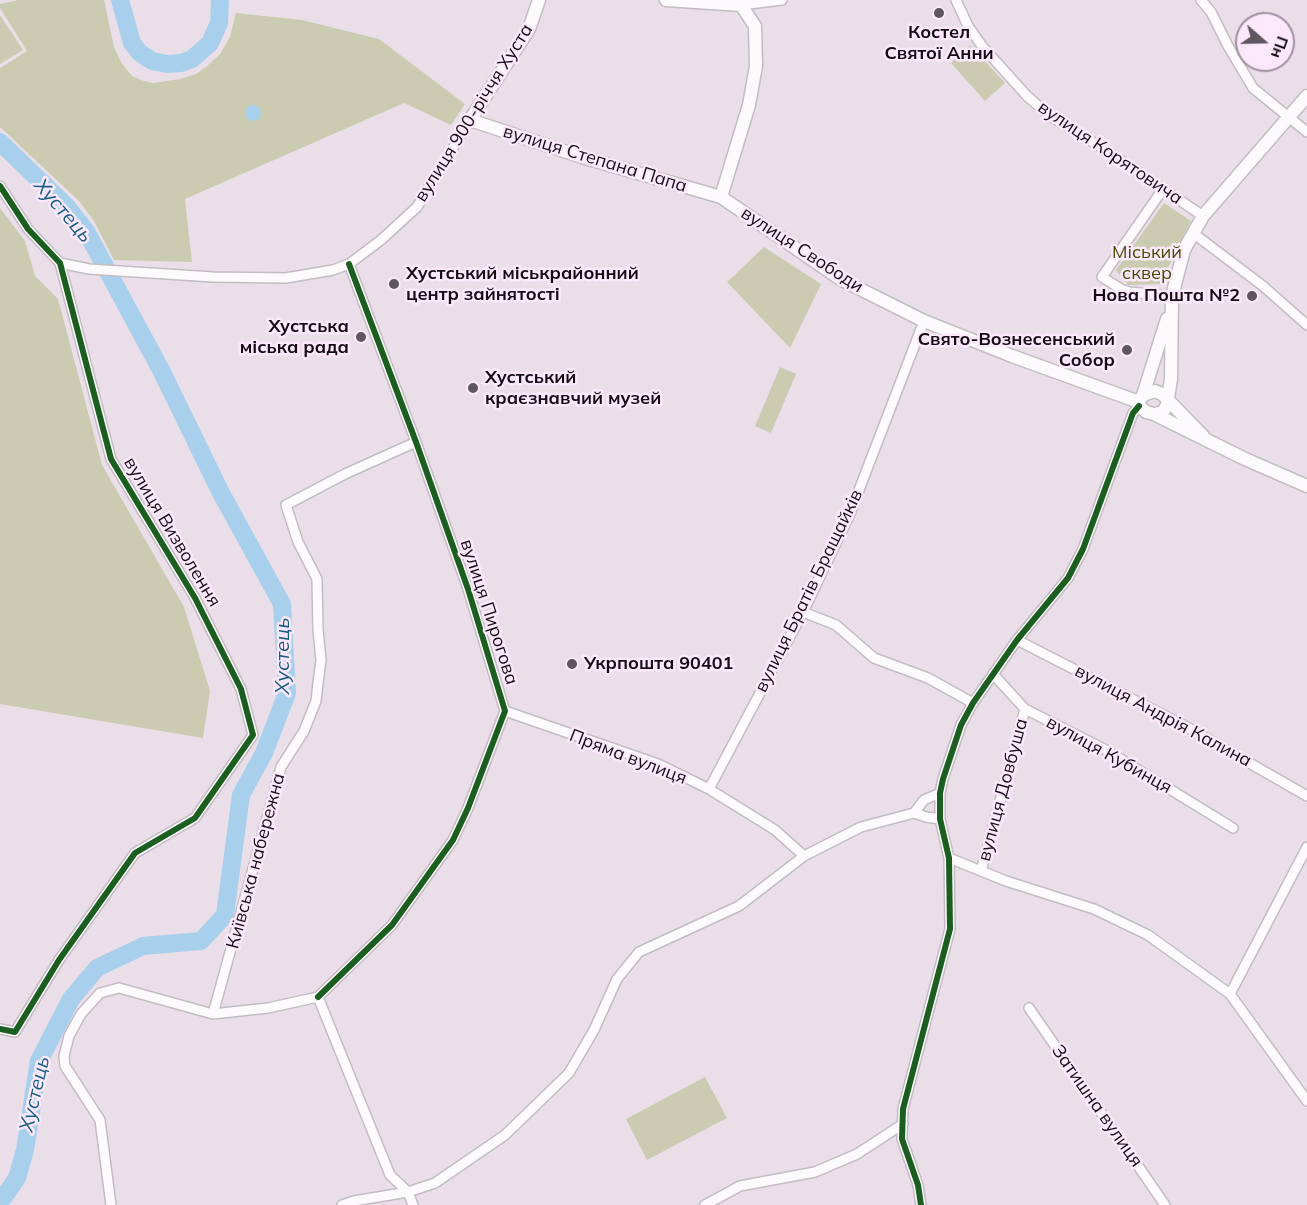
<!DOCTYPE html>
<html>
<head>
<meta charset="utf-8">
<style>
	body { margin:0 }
	#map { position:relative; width:1307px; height:1205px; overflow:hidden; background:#eadfe9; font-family:Mulish,sans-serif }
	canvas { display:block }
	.north { position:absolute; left:1235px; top:12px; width:60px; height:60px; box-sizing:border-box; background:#fbe8fa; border:2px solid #9f919e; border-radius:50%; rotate:110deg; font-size:16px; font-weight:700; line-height:24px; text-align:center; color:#140e14 }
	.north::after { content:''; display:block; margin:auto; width:21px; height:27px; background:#5f575f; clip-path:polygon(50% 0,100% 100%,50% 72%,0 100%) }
</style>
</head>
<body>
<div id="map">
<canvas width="1307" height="1205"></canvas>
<div class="north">Пн</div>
</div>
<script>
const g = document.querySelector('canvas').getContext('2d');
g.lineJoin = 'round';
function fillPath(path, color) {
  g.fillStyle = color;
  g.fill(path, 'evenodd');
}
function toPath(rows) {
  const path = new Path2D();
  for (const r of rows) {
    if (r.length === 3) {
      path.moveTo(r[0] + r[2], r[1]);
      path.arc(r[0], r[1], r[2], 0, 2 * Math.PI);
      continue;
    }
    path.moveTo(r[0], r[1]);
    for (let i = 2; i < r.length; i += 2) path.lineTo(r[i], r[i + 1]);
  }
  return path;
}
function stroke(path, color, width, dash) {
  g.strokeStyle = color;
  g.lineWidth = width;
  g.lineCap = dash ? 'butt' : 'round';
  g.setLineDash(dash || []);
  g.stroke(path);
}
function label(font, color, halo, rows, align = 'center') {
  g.font = font + ' Mulish,sans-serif';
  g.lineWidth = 5;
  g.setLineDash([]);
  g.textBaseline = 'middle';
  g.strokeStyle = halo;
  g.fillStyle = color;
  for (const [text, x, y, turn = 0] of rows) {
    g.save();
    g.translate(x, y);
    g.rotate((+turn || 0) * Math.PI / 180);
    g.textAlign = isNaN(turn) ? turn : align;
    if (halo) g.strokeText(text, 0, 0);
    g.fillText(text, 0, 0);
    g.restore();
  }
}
fillPath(toPath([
	[18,0,104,0,114,47,122,64,132,76,141,80,153,83,180,79,196,74,207,66,220,54,230,37,236,13,302,20,379,39,465,104,451,125,404,103,185,199,192,262,114,260,94,221,79,201,0,127,0,68,27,51,0,8,0,4],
	[0,15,23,50,0,64],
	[970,45,1005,83,985,101,951,63],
	[1164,203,1191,221,1160,284,1128,285,1116,270],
	[0,208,25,241,35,276,58,299,102,465,184,607,210,691,203,738,0,704],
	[764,247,821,284,790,348,727,282],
	[780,367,796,374,771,433,755,426],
	[705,1077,727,1118,647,1160,626,1119]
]), '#cbcbb1');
fillPath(toPath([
	[253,113,8]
]), '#a8d0ec');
stroke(toPath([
	[120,0,132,43,140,53,152,61,167,64,181,63,192,59,210,43,219,23,220,0],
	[0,142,67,207,86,231,161,370,221,493,282,604,287,693,264,753,241,795,225,915,201,941,143,946,97,968,71,999,39,1061,25,1150,17,1178,4,1197,0,1198]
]), '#a8d0ec', 18);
const minor = toPath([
	[956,0,968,26,982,46,1027,96,1050,116,1104,149,1203,216],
	[1201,0,1211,12,1228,46,1253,88,1307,132],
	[739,1,741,5,782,0],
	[0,186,28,229,60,263,111,459,195,598,241,689,253,735,195,818,135,853,59,960,15,1032,0,1029],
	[1163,189,1102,277,1121,289,1129,292,1172,296],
	[1193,233,1263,286,1307,325],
	[60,263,89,269,213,277,286,278,333,270,349,264,381,240,417,207,470,120],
	[803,612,836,625,874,658,928,678,973,703],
	[1017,640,1185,726,1307,796],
	[993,674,1025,709,1106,750,1233,828],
	[505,711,658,764,709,789,775,830,804,856],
	[709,789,803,612,849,516,924,321],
	[914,813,924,800,940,793],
	[949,858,1006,881,1094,909,1148,935,1230,994,1307,1101],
	[981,871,1025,709],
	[1230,994,1307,847],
	[318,997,392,925,453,840,468,808,505,711,468,589,416,442,349,264],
	[318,997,390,1175,408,1192,413,1205],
	[1029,1008,1165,1205],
	[213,1014,281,767,304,731,316,701,318,683,321,660,318,630,317,579,298,542,286,505,345,474,416,442],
	[111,1205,100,1120,65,1066,64,1056,69,1036,81,1014,100,993,119,988,213,1014,268,1008,318,997],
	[342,1205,354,1201,408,1192,435,1183,505,1135,569,1073,594,1030,617,979,639,952,739,906,804,856,861,827,914,813,926,817,940,819],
	[705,1205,740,1186,815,1172,857,1154,903,1124],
	[921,1205,918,1185,902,1139,903,1109,950,929,949,858,940,819,940,793,943,779,961,725,973,703,1017,640,1068,578,1083,549,1133,413,1139,406]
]);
const major = toPath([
	[539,0,529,29,470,120,582,157,721,197,842,280,924,321,1012,356,1139,402],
	[666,0,741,5,755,26,756,66,749,105,721,197],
	[1143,395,1167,319],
	[1168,398,1171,379,1172,296,1184,250,1203,216,1307,96],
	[1169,401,1203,436],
	[1154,414,1163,412,1169,401,1162,394,1155,391,1143,395,1139,402,1139,406,1146,412,1154,414,1245,459,1307,486]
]);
stroke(minor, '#c4bcc3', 12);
stroke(major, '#c4bcc3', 15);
stroke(minor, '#fcfafc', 9);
stroke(major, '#fcfafc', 12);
stroke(toPath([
	[0,186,28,229,60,263,111,459,195,598,241,689,253,735,195,818,135,853,59,960,15,1032,0,1029],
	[318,997,392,925,453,840,468,808,505,711,468,589,416,442,349,264],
	[921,1205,918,1185,902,1139,903,1109,950,929,949,858,940,819,940,793,943,779,961,725,973,703,1017,640,1068,578,1083,549,1133,413,1139,406]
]), '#1b5e20', 6);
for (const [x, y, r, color] of [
	[939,13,6,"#5f575f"],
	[394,284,6,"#5f575f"],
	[1252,296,6,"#5f575f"],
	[361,337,6,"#5f575f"],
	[1127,350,6,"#5f575f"],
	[473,388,6,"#5f575f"],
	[572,664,6,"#5f575f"]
]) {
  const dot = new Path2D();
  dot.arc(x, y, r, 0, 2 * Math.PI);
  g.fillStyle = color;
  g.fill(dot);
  stroke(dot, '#fbe8fa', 2);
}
label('bold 18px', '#140e14', '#fbe8fa', [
	["Костел",939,33,"center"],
	["Святої Анни",939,54,"center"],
	["Хустський міськрайонний",406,274],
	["центр зайнятості",406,295],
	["Нова Пошта №2",1240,296,"right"],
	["Хустська",349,327,"right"],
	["міська рада",349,348,"right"],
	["Свято-Вознесенський",1115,340,"right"],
	["Собор",1115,361,"right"],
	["Хустський",485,378],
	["краєзнавчий музей",485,399],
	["Укрпошта 90401",584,664]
], 'left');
label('18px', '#140e14', '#fbe8fa', [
	["вулиця 900-річчя Хуста",474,113,-58],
	["вулиця Корятовича",1110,153,34],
	["вулиця Степана Папа",595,159,17],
	["вулиця Свободи",802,250,33],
	["вулиця Визволення",172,532,59],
	["вулиця Братів Бращайків",809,591,-64],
	["вулиця Пирогова",489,612,72],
	["вулиця Андрія Калина",1163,716,28],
	["вулиця Кубинця",1109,755,29],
	["Пряма вулиця",628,757,21],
	["вулиця Довбуша",1003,790,-75],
	["Київська набережна",256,861,-75],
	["Затишна вулиця",1097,1106,55]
]);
label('18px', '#464c01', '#fbe8fa', [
	["Міський",1147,253],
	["сквер",1147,274]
]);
label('italic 20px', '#175e83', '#fbe8fa', [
	["Хустець",63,211,49],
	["Хустець",283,656,-90],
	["Хустець",35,1094,-77]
]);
</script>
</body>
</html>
